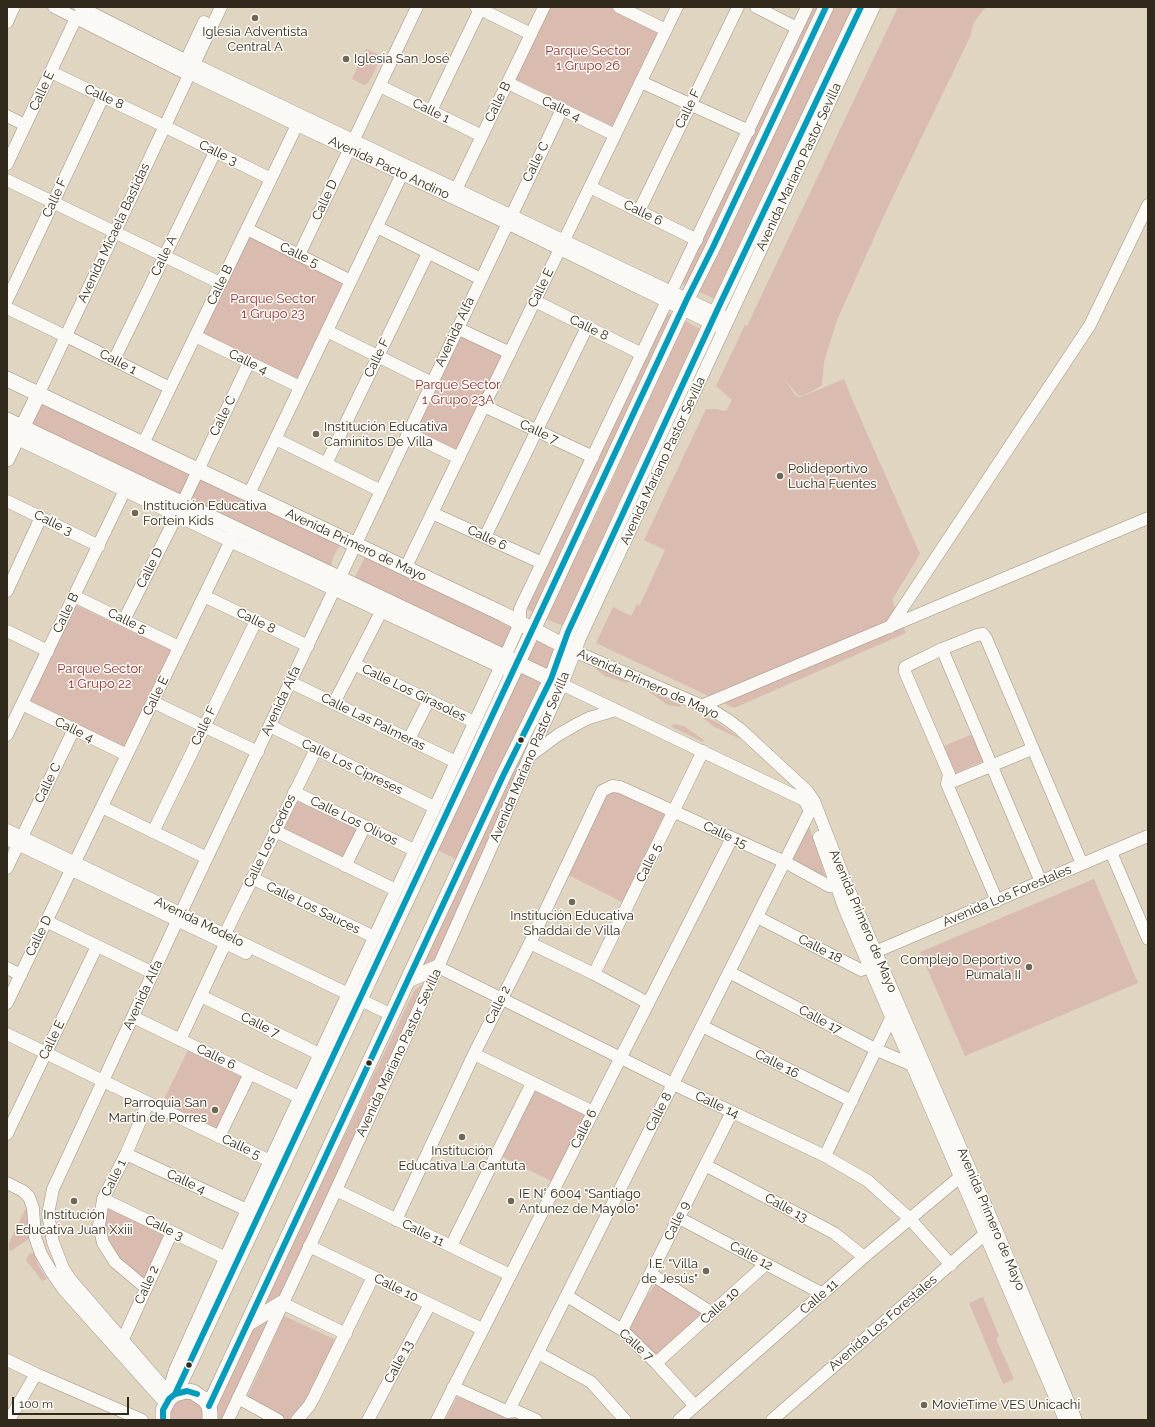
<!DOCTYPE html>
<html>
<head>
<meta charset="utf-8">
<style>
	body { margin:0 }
	#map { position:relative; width:1155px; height:1427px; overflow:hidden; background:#dfd5c1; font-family:Raleway,sans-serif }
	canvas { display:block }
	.frame { position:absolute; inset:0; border:8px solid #312a1c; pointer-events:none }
	.scale { position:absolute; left:12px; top:1397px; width:117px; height:18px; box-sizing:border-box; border:2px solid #312a1c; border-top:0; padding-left:5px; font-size:12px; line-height:14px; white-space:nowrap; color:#312a1c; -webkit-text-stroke:3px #fefcf8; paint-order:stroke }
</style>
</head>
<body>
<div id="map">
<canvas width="1155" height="1427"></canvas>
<div class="frame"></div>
<div class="scale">100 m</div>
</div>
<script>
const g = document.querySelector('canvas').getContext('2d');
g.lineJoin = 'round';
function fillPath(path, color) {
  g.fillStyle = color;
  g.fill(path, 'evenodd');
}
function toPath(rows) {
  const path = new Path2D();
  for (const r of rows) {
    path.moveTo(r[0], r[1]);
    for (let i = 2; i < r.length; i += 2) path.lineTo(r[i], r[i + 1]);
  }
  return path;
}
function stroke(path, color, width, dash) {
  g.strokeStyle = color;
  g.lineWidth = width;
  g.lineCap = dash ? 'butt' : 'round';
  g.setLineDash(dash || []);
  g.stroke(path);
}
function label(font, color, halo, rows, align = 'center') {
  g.font = font + ' Raleway,sans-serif';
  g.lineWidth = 3;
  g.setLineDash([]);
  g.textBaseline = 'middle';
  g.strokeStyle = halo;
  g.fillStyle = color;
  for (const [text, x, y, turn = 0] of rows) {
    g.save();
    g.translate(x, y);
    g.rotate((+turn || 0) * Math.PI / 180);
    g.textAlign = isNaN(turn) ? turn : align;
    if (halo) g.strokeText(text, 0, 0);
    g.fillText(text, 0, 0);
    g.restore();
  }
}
fillPath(toPath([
	[550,7,609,7,658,31,612,126,515,79],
	[813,7,820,7,689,287,682,284],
	[831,7,854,7,717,300,698,291],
	[898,7,986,7,974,22,970,37,887,209,837,320,824,362,822,385,814,390,802,396,798,395,784,379,796,396,801,397,844,379,851,397,920,554,892,600,906,633,734,708,596,643,613,607,631,616,637,604,640,605,665,550,644,540,706,409,716,409,726,411,732,400,716,386,745,325,747,326],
	[366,49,382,56,369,82,364,85,352,79],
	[249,235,344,280,297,379,203,334],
	[668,313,676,316,537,614,527,609],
	[685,321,704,331,564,626,546,619,613,479,640,413],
	[459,332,505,354,457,454,412,432],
	[41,402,188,472,188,480,180,496,31,423],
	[199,479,342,543,334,555,330,569,193,505,189,495],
	[366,555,515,627,506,651,353,581],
	[74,604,171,650,124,747,29,701],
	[536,639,549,642,556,651,547,674,526,660],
	[597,667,628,681,627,683,605,676,596,669],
	[521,672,544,682,460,861,437,850],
	[650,691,681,705,680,707,668,705,649,692],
	[703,716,718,723,740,738,740,739,713,726,702,717],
	[673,724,684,726,704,740,703,742,672,727],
	[975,733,986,760,953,774,942,747],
	[519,760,522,761,434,962,422,966],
	[616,791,668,813,624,903,568,875,605,796,609,794],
	[297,798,360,829,345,862,282,830],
	[809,826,826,879,793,864,792,857],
	[1094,879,1138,983,965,1056,920,952],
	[421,985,426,985,279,1297,261,1309,414,991],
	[188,1050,242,1077,215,1132,161,1105],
	[535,1088,586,1114,553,1182,501,1156],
	[106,1204,168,1234,145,1282,111,1251,103,1228],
	[25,1210,27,1210,31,1234,30,1238,11,1251,9,1251,9,1243],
	[32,1253,36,1254,38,1265,47,1279,42,1281,26,1260,29,1254],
	[656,1283,703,1313,658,1356,625,1329],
	[983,1297,999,1336,996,1339,1014,1379,1003,1384,969,1303],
	[274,1312,222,1420,215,1420,217,1403,253,1328],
	[284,1316,336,1340,310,1397,293,1420,283,1420,247,1398],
	[190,1397,203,1407,203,1420,171,1420,170,1414,174,1403,179,1399],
	[457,1397,506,1416,517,1413,527,1420,445,1420]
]), '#dabbaf');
const minor = toPath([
	[54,7,181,71,189,73,297,125,507,223,719,327],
	[80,7,185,60,724,317],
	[476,7,531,34],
	[619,7,666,30],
	[756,7,797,28],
	[7,22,14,7],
	[183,67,204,22],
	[51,72,158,123],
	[641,82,749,131],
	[508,83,615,135],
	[380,86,482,136],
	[431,111,481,7],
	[7,116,25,125],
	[164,126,271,179],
	[7,164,76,18],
	[7,180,220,283],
	[590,187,697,240],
	[453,196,544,7],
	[639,211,738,7],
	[377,227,481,279],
	[247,229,351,281],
	[299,255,417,7],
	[7,300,103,97],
	[535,301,642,354],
	[7,308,59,333],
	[457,328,510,353],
	[327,331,432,383],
	[66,336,170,388],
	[195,336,300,387],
	[114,360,215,152],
	[39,393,221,7],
	[484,406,593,457],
	[408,433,459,458],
	[7,434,230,541,507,670],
	[276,439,381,491],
	[143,444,297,125],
	[326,464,428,253],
	[249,494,402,174],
	[7,501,99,546],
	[432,513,542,563],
	[485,537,587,327],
	[405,569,677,7],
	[7,591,41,517],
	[74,596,179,647],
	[204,596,308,646],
	[124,620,177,515,249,362],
	[890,627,1090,325,1148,205],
	[7,631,48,651],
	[569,649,712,710,728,720,740,729,807,791,814,801,846,883,996,1229,1076,1420],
	[942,649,1041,882],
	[354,664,474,722],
	[555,681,804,800,811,812],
	[290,682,456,762],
	[153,702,258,752],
	[334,703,381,612],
	[22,704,127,755],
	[701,706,1148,518],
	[270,726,434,807],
	[7,735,125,490],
	[409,739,429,700],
	[531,755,558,735,579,723,589,718,616,710],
	[947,784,1032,749],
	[294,792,414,850],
	[102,807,207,858],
	[7,830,392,1015],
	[275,831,396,890],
	[153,832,256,621],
	[22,837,74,729],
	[819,837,845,910,1065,1420],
	[7,839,246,953],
	[1111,852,1148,939],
	[75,862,234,534],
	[345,866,365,826],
	[7,868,18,845],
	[252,878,374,937],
	[997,901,947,784,949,774,905,672,905,667,909,665,942,649,977,635,983,634,986,638,1082,864],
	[757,917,861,970,870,966,873,959],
	[46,921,153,973],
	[225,934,316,749],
	[530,943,594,974,648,1003],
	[868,955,1148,836],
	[438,967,673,1084,825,1156,868,1181,910,1219,951,1265],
	[7,968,21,975],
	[729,972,877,1050,912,1065],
	[594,974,703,751],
	[201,996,319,1054],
	[7,1003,71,870],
	[133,1017,299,1097],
	[702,1026,852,1101],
	[7,1034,103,1081,270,1161],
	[180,1040,225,944],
	[474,1054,593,1112],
	[7,1134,97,946],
	[219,1137,250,1073],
	[126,1154,247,1210],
	[825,1156,891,1018],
	[705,1165,834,1233,864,1257],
	[7,1183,23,1191,29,1197,33,1208,35,1237,41,1254,51,1271,64,1290,166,1404],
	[336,1190,510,1275],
	[103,1199,226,1258],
	[679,1218,823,1294],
	[396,1220,474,1054,530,943,602,791,612,786,620,787,785,862,829,886,837,887,842,885],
	[309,1246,482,1329],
	[451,1246,532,1083],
	[651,1274,712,1313],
	[146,1288,115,1262,103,1243,99,1226,103,1199,126,1154,148,1103],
	[567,1296,622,1330,656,1363,695,1406],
	[282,1303,346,1334],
	[622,1330,732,1112],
	[123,1339,172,1232],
	[538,1353,591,1382,625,1420],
	[7,1360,36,1374,142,1420],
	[656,1363,766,1264],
	[453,1387,508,1412,516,1411,536,1420],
	[173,1396,170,1386,175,1370,247,1210,505,657,520,623,520,609,807,7],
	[172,1397,70,1279,63,1268,53,1242,48,1214,53,1189,177,921,562,109],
	[238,1398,278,1420],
	[508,1412,810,811],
	[9,1420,36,1374],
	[228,1420,336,1190,438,967,499,830,530,755,562,685,580,638,874,7],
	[297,1420,309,1406,314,1397,373,1277],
	[368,1420,430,1304],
	[437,1420,732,838],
	[679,1420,864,1257,961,1176],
	[772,1420,985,1234,992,1231]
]);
const major = toPath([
	[7,379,189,466,503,614,549,638,564,646],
	[7,420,551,679],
	[7,459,39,393],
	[408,980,438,967],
	[247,1324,282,1303],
	[175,1394,513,673,687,299,713,247,826,7],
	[209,1406,503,776,551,679,568,632,642,472,720,304,861,7],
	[163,1420,163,1410,169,1399,175,1394,187,1391,193,1392,205,1400,209,1406,210,1413,210,1420]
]);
stroke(minor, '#9b9484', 13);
stroke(major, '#9b9484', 16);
stroke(minor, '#faf9f6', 12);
stroke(major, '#faf9f6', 15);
stroke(toPath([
	[175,1394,687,299,713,247,826,7],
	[209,1406,503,776,551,679,568,632,720,304,861,7],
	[163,1420,163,1410,169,1399,175,1394,187,1391,197,1394]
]), '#059cbc', 6);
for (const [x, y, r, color] of [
	[255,18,4,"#6e6656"],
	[346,59,4,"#6e6656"],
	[316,434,4,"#6e6656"],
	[780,476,4,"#6e6656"],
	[135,513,4,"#6e6656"],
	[521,740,3.5,"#312a1c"],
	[572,902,4,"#6e6656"],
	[1029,967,4,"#6e6656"],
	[369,1063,3.5,"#312a1c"],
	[215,1110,4,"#6e6656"],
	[462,1137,4,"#6e6656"],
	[74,1201,4,"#6e6656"],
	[511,1201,4,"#6e6656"],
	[706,1271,4,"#6e6656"],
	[189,1365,3.5,"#312a1c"],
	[924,1405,4,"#6e6656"]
]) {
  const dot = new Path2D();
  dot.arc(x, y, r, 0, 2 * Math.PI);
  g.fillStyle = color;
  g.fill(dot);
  stroke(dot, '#fefcf8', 1.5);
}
label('13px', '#312a1c', '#fefcf8', [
	["Iglesia Adventista",255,32,"center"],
	["Central A",255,47,"center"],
	["Iglesia San José",354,59],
	["Institución Educativa",324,427],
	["Caminitos De Villa",324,442],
	["Polideportivo",788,469],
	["Lucha Fuentes",788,484],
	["Institución Educativa",143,506],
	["Fortein Kids",143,521],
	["Institución Educativa",572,916,"center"],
	["Shaddai de Villa",572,931,"center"],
	["Complejo Deportivo",1021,960,"right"],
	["Pumala II",1021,975,"right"],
	["Parroquia San",207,1103,"right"],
	["Martín de Porres",207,1118,"right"],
	["Institución",462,1151,"center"],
	["Educativa La Cantuta",462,1166,"center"],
	["IE N° 6004 \"Santiago",519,1194],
	["Antunez de Mayolo\"",519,1209],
	["Institución",74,1215,"center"],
	["Educativa Juan Xxiii",74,1230,"center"],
	["I.E. \"Villa",698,1264,"right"],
	["de Jesús\"",698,1279,"right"],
	["MovieTime VES Unicachi",932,1405]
], 'left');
label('13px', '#8e302e', '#fefcf8', [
	["Parque Sector",588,51],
	["1 Grupo 26",588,66],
	["Parque Sector",273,299],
	["1 Grupo 23",273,314],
	["Parque Sector",458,385],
	["1 Grupo 23A",458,400],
	["Parque Sector",100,669],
	["1 Grupo 22",100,684]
]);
label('13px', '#312a1c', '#fefcf8', [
	["Calle E",42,91,-65],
	["Calle 8",104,97,25],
	["Calle B",498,102,-64],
	["Calle 4",561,109,26],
	["Calle F",688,109,-64],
	["Calle 1",431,111,26],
	["Calle 3",218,153,26],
	["Calle C",536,162,-64],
	["Avenida Mariano Pastor Sevilla",799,167,-65],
	["Avenida Pacto Andino",389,168,25],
	["Calle F",55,198,-65],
	["Calle D",325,200,-65],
	["Calle 6",643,213,26],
	["Avenida Micaela Bastidas",114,233,-65],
	["Calle 5",299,255,26],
	["Calle A",164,256,-64],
	["Calle B",220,285,-64],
	["Calle E",541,288,-64],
	["Calle 8",589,328,26],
	["Avenida Alfa",455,332,-65],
	["Calle F",377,358,-64],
	["Calle 1",118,362,27],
	["Calle 4",248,362,26],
	["Calle C",223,416,-64],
	["Calle 7",539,432,25],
	["Avenida Mariano Pastor Sevilla",663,461,-65],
	["Calle 3",53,523,26],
	["Calle 6",487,538,25],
	["Avenida Primero de Mayo",356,545,25],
	["Calle D",150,568,-63],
	["Calle B",66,613,-64],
	["Calle 5",127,621,26],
	["Calle 8",256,621,26],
	["Avenida Primero de Mayo",648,684,24],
	["Calle Los Girasoles",414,693,26],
	["Calle E",156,696,-64],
	["Avenida Alfa",281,701,-65],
	["Calle Las Palmeras",373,722,26],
	["Calle F",204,726,-64],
	["Calle 4",74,730,26],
	["Avenida Mariano Pastor Sevilla",530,757,-67],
	["Calle Los Cipreses",352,767,26],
	["Calle C",48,783,-64],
	["Calle Los Olivos",354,821,26],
	["Calle 15",725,835,25],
	["Calle Los Cedros",270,841,-64],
	["Calle 5",649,863,-64],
	["Avenida Los Forestales",1007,896,-23],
	["Calle Los Sauces",313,908,26],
	["Avenida Primero de Mayo",863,921,67],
	["Avenida Modelo",199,922,26],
	["Calle D",39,936,-64],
	["Calle 18",820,949,27],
	["Avenida Alfa",143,995,-65],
	["Calle 2",498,1005,-64],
	["Calle 17",820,1020,28],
	["Calle 7",260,1025,26],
	["Calle E",52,1040,-64],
	["Avenida Mariano Pastor Sevilla",399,1053,-65],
	["Calle 6",216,1057,26],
	["Calle 16",777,1064,27],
	["Calle 14",717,1105,25],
	["Calle 8",659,1112,-63],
	["Calle 6",584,1129,-63],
	["Calle 5",241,1147,25],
	["Calle 1",114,1178,-64],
	["Calle 4",186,1182,25],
	["Calle 13",786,1208,28],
	["Avenida Primero de Mayo",991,1219,67],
	["Calle 9",677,1221,-64],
	["Calle 3",164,1228,26],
	["Calle 11",423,1233,26],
	["Calle 12",751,1256,28],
	["Calle 2",147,1285,-66],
	["Calle 10",396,1288,26],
	["Calle 11",819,1297,-41],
	["Calle 10",720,1306,-42],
	["Avenida Los Forestales",883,1323,-41],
	["Calle 7",636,1345,42],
	["Calle 13",399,1362,-62]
]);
</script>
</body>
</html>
